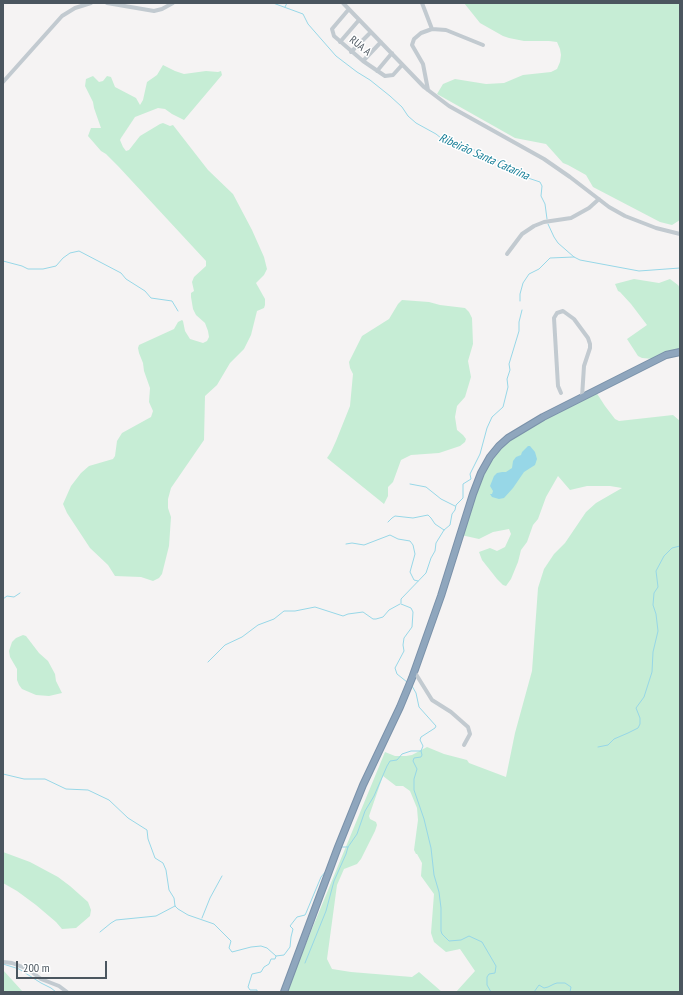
<!DOCTYPE html>
<html>
<head>
<meta charset="utf-8">
<style>
	body { margin:0 }
	#map { position:relative; width:683px; height:995px; overflow:hidden; background:#f5f3f3; font-family:"PT Sans Narrow",sans-serif }
	canvas { display:block }
	.frame { position:absolute; inset:0; border:4px solid #4b565f; pointer-events:none }
	.scale { position:absolute; left:16px; top:961px; width:91px; height:18px; box-sizing:border-box; border:2px solid #4b565f; border-top:0; padding-left:5px; font-size:12px; line-height:14px; white-space:nowrap; color:#4b565f; -webkit-text-stroke:3px #fff; paint-order:stroke }
</style>
</head>
<body>
<div id="map">
<canvas width="683" height="995"></canvas>
<div class="frame"></div>
<div class="scale">200 m</div>
</div>
<script>
const g = document.querySelector('canvas').getContext('2d');
g.lineJoin = 'round';
function fillPath(path, color) {
  g.fillStyle = color;
  g.fill(path, 'evenodd');
}
function toPath(rows) {
  const path = new Path2D();
  for (const r of rows) {
    path.moveTo(r[0], r[1]);
    for (let i = 2; i < r.length; i += 2) path.lineTo(r[i], r[i + 1]);
  }
  return path;
}
function stroke(path, color, width, dash) {
  g.strokeStyle = color;
  g.lineWidth = width;
  g.lineCap = dash ? 'butt' : 'round';
  g.setLineDash(dash || []);
  g.stroke(path);
}
function label(font, color, halo, rows, align = 'center') {
  g.font = font + ' "PT Sans Narrow",sans-serif';
  g.lineWidth = 3;
  g.setLineDash([]);
  g.textBaseline = 'middle';
  g.strokeStyle = halo;
  g.fillStyle = color;
  for (const [text, x, y, turn = 0] of rows) {
    g.save();
    g.translate(x, y);
    g.rotate((+turn || 0) * Math.PI / 180);
    g.textAlign = isNaN(turn) ? turn : align;
    if (halo) g.strokeText(text, 0, 0);
    g.fillText(text, 0, 0);
    g.restore();
  }
}
fillPath(toPath([
	[464,3,680,3,680,220,672,225,660,222,593,187,586,175,568,165,563,163,546,144,515,138,437,94,443,84,455,79,486,84,504,83,523,75,551,72,557,69,560,62,561,55,560,49,557,42,549,41,524,41,509,38,503,36,480,23],
	[163,65,175,71,184,74,206,71,218,72,221,71,222,75,184,120,172,114,165,109,158,108,135,117,121,138,120,140,123,147,126,151,129,150,140,136,160,124,163,123,170,126,173,125,208,170,233,194,252,230,264,257,267,269,264,275,256,283,265,299,265,305,264,308,257,311,251,335,244,349,230,363,217,385,205,396,204,440,171,488,168,499,168,508,171,517,169,546,162,574,159,578,153,581,141,577,115,576,108,565,90,548,67,513,63,504,71,486,81,473,89,466,113,459,115,456,117,441,122,433,151,417,153,411,149,402,150,388,144,371,143,363,139,353,138,348,139,345,174,329,178,322,182,320,183,321,185,331,190,339,203,343,207,341,209,337,208,331,205,323,196,315,193,309,191,297,191,293,194,291,192,282,194,277,206,266,206,261,118,166,106,154,101,151,88,136,91,128,101,128,94,108,93,102,85,86,86,79,93,76,99,82,103,81,107,76,111,77,115,87,136,98,140,105,143,100,147,82,157,75],
	[634,279,659,283,670,279,678,285,680,288,680,349,667,352,653,359,642,358,638,356,627,339,647,325,631,304,620,292,618,291,615,284],
	[402,300,429,302,440,305,465,308,469,312,472,318,473,344,468,361,471,377,465,397,457,406,455,417,457,430,463,435,466,439,465,442,460,446,439,453,411,455,401,460,393,482,388,487,388,496,384,504,327,458,331,452,336,441,350,406,353,374,350,368,349,362,362,336,389,319,398,304],
	[596,392,605,406,615,419,619,421,673,415,680,421,680,992,456,992,475,971,460,949,446,952,434,942,431,933,434,894,421,876,422,863,417,854,416,854,414,850,418,820,417,808,410,791,403,786,396,786,383,776,369,816,370,819,376,822,377,825,375,831,361,859,357,864,344,869,337,885,327,959,332,969,351,972,412,977,419,972,442,992,286,992,385,752,395,756,406,756,412,755,427,747,444,754,467,760,469,763,506,777,515,733,532,671,538,588,544,569,554,554,565,543,586,512,596,503,622,488,610,486,587,486,570,490,558,476,546,497,538,519,533,525,527,542,521,550,518,562,511,579,506,586,503,585,497,579,482,560,479,552,490,548,497,551,505,547,511,534,509,529,493,532,479,539,461,535,481,479,491,460,500,448,519,432],
	[23,635,26,636,39,653,48,661,55,674,56,681,62,693,49,696,36,695,22,689,19,685,17,680,17,669,10,657,9,651,12,642,16,638],
	[3,852,30,862,58,877,70,886,88,902,91,910,90,916,76,928,62,929,56,922,36,905,17,891,3,883],
	[3,970,23,992,3,992]
]), '#c6edd5');
fillPath(toPath([
	[528,446,530,446,535,452,537,459,535,465,524,472,513,488,504,498,499,499,492,497,490,494,492,494,493,491,490,486,494,476,497,473,502,472,506,472,512,468,513,461,516,457,521,455,522,452]
]), '#97d7e7');
stroke(toPath([
	[273,3,303,14,308,24,336,56,357,72,370,80,390,96,402,107,408,116,416,123,436,134,446,142,465,146,479,152,486,157,494,159,511,167,525,177,540,182,542,186,541,196,545,204,547,219],
	[285,7,287,3],
	[548,224,554,237,558,243,574,257,580,260,639,271,680,268],
	[3,261,22,266,28,269,43,269,56,266,63,258,70,253,79,251,121,273,126,279,145,291,151,298,172,301,178,311],
	[520,301,520,294,523,283,529,274,539,269,550,258,574,257],
	[410,484,426,487,441,499,455,506],
	[388,522,392,518,395,516,413,518,428,515,431,518,435,524,444,530],
	[346,544,352,543,364,545,390,535,398,539,410,541,413,545,415,554,410,572,414,580,418,581],
	[3,599,7,596,14,597,20,593],
	[401,603,401,599,426,573,431,558,435,551,436,543,444,530,450,525,452,514,455,510,456,505,463,498,463,484,471,479,470,474,480,454,487,428,492,417,503,407,508,387,507,379,510,370,509,364,519,331,519,322,522,310],
	[401,604,411,608,413,612,412,627,404,638,403,645,404,651,395,668,397,674,407,682],
	[208,662,225,645,242,637,258,625,274,619,284,611,295,611,315,607,343,616,348,614,363,612,373,619,376,619,383,617,389,610,400,604],
	[412,686,416,693,419,707,436,726,435,728,421,737,420,740,423,746,421,751,422,755,421,757,414,758,413,761,417,769,414,779,414,790,424,819,431,848,434,875,439,892,441,908,441,931,442,934,449,941,461,940,469,936,482,942,496,966,495,973,489,974,487,977,487,985,491,992],
	[598,747,608,745,614,739,628,733,638,728,640,724,640,718,636,708,644,697,652,672,653,652,658,631,656,614,653,605,654,593,658,587,656,571,664,556,672,548,680,546],
	[3,774,24,779,45,779,66,789,88,790,109,800,128,818,147,830,148,839,155,858,163,863,166,870,169,890,174,898,175,906,178,909,188,915,214,924,231,941,229,948,232,952,251,947,261,946,267,948,276,956],
	[341,847,348,847],
	[202,918,210,898,222,876],
	[100,932,111,923,116,920,156,916,175,906],
	[305,963,326,911,334,881,346,854,348,847,357,834,365,811,374,796,387,766,390,761,397,760,402,754,411,751,421,751],
	[3,964,19,969,41,983,51,988,56,992],
	[257,992,257,990,250,990,248,987,252,974,261,972,264,967,269,964,271,959,275,959,276,956,284,955,290,947,291,937,293,929,290,926,297,917,305,915,306,913,321,877,326,871],
	[534,992,539,985,544,988,548,987,554,984,557,983,565,983,571,987,570,992]
]), '#97d7e7', 1);
const highway = toPath([
	[284,992,338,847,363,785,400,707,412,678,441,596,473,494,481,473,490,457,499,446,508,438,543,417,666,355,680,352]
]);
stroke(highway, '#7a91a9', 8);
stroke(toPath([
	[107,3,154,11,162,9,173,3],
	[343,3,424,87,449,106,544,159,570,177,609,207,625,216,656,228,680,234],
	[422,3,432,29],
	[349,9,332,29,334,36,363,61,385,76,393,75,402,65],
	[340,42,359,20],
	[351,52,371,32],
	[363,61,381,42],
	[377,71,392,53],
	[3,82,62,16,75,8,91,3],
	[428,90,423,64,412,45,414,39,421,33,432,29,446,30,483,45],
	[507,254,522,234,534,226,544,222,571,218,589,208,599,199],
	[561,393,558,386,554,318,557,313,563,311,574,319,588,338,590,344,590,348,584,366,582,397],
	[414,671,432,700,451,712,468,727,470,734,464,745],
	[3,962,12,963,28,969,41,979,59,986,67,992]
]), '#c2cad0', 4);
stroke(highway, '#8fa6bd', 6);
label('11px', '#4b565f', '#fff', [
	["RUA A",360,46,39]
]);
label('italic 12px', '#167e97', '#fff', [
	["Ribeirão Santa Catarina",484,157,24]
]);
</script>
</body>
</html>
